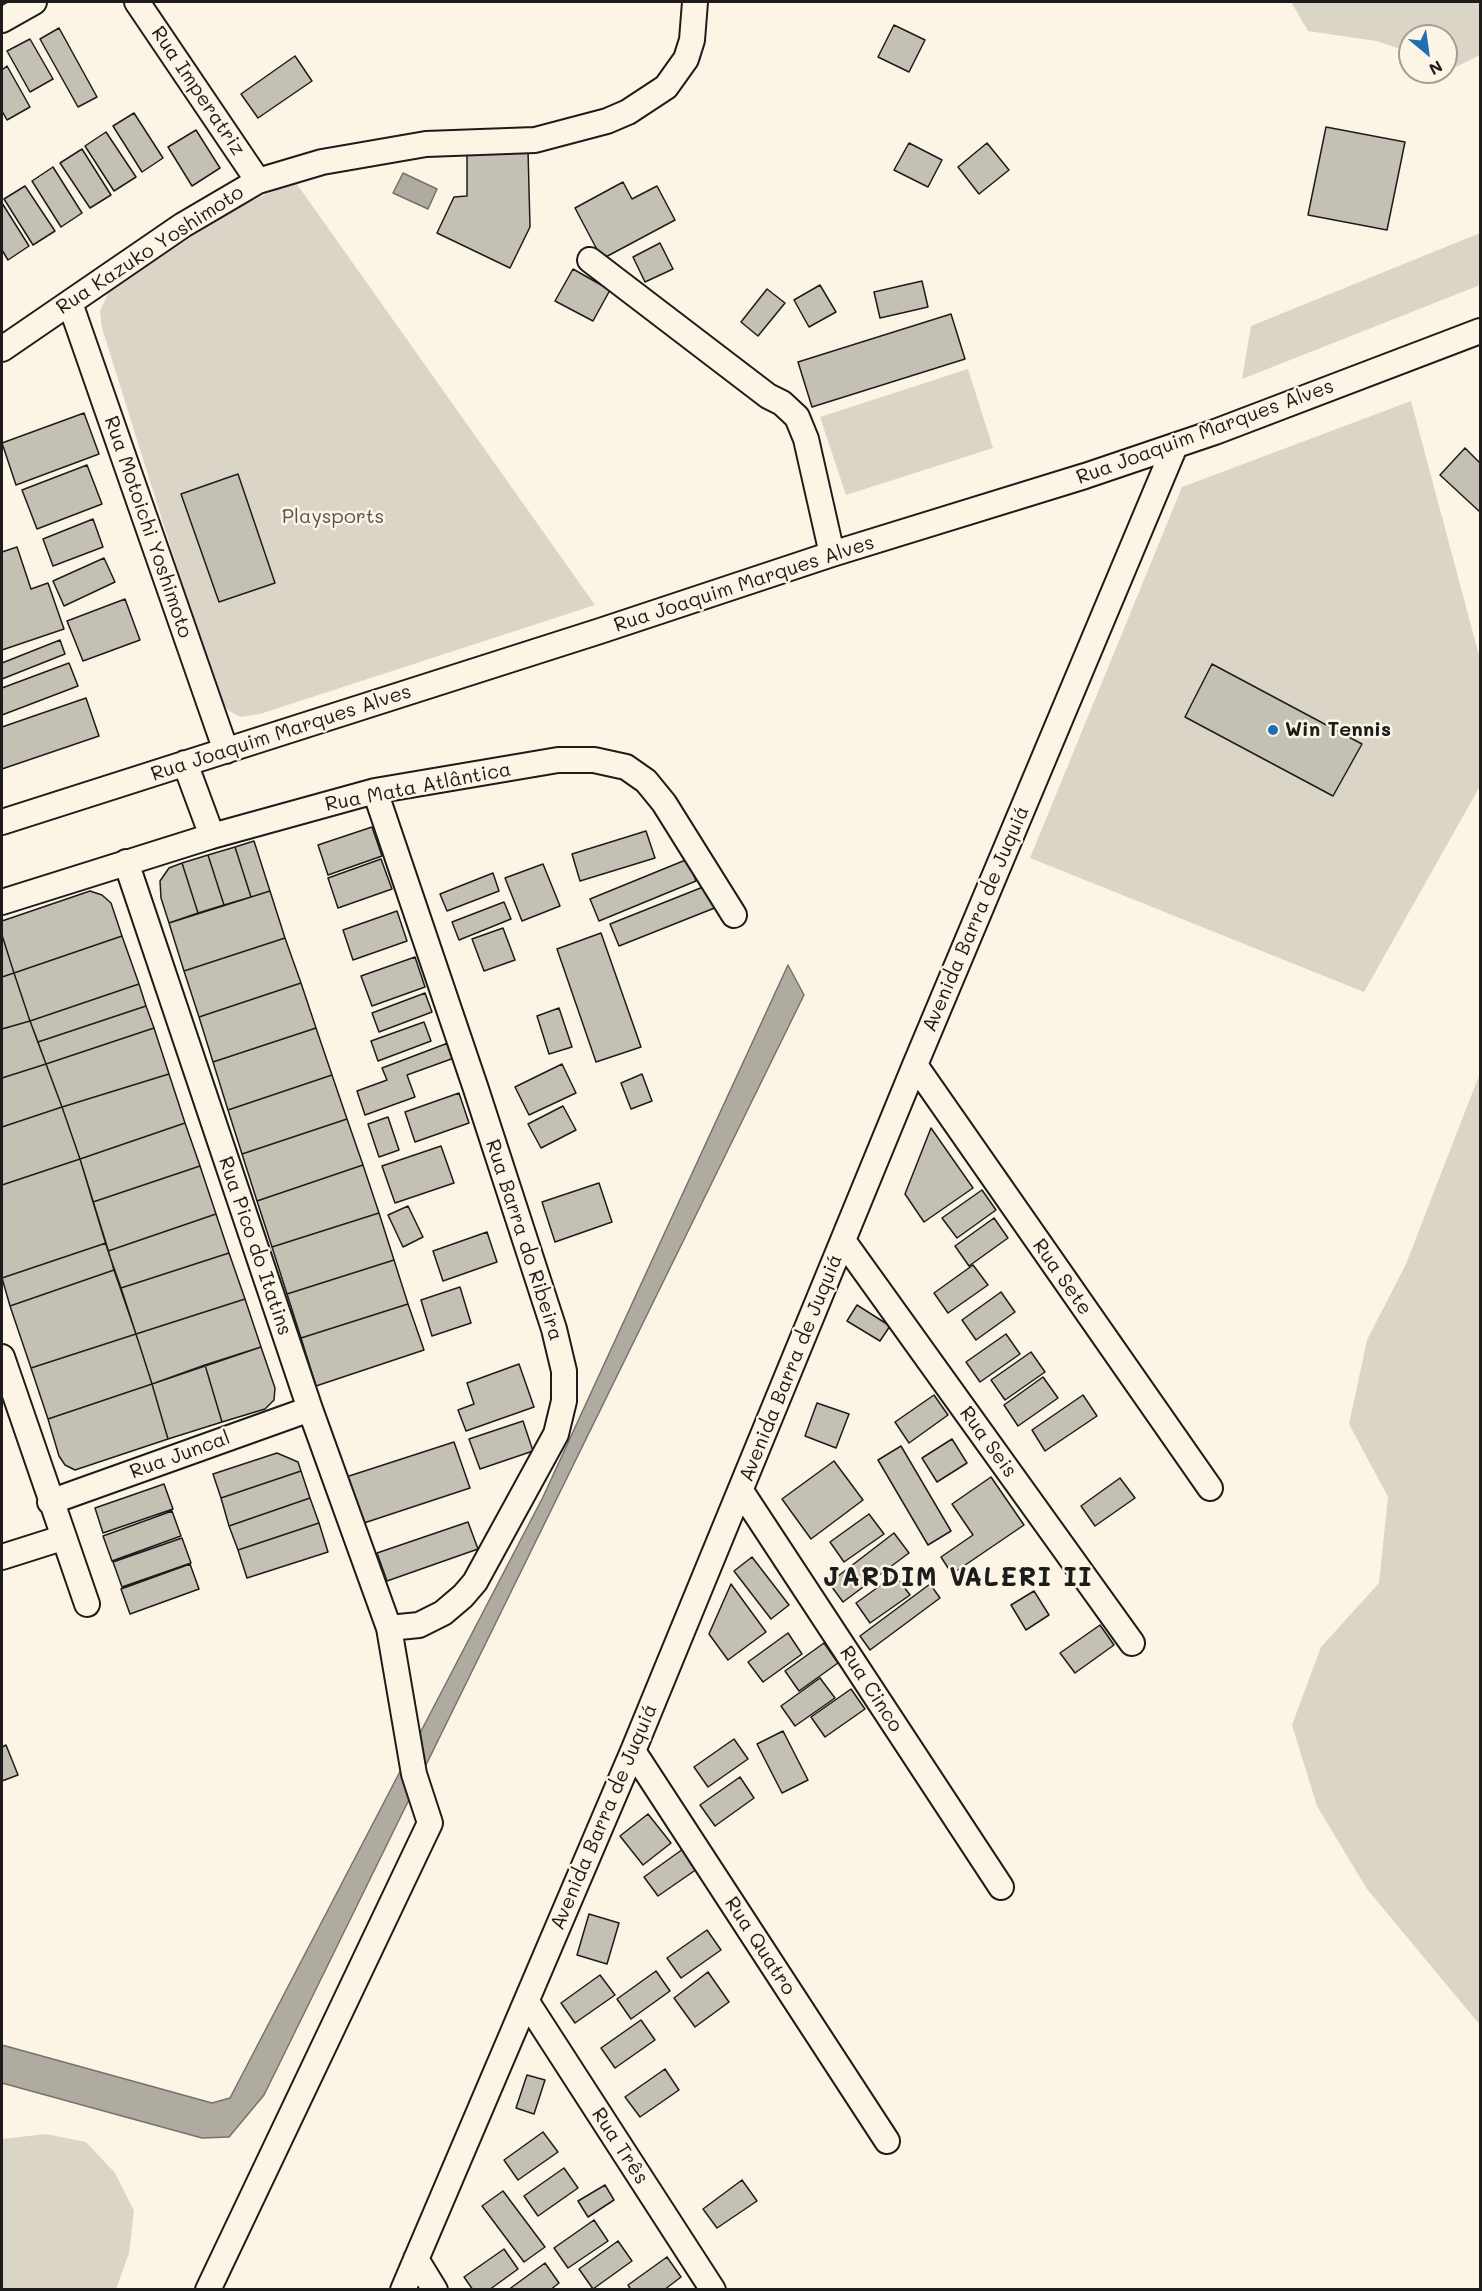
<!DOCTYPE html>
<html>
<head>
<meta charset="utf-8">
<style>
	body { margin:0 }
	#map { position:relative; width:1482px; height:2291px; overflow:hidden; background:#fcf5e5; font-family:Mali,sans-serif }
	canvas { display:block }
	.frame { position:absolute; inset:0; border:3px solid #1c1c1c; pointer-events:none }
	.north { position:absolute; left:1398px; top:24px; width:60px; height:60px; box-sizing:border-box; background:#fcf5e5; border:2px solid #a29e95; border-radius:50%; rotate:151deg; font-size:16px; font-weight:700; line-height:24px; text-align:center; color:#1c1c1c }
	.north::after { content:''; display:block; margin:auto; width:21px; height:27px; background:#1f6fb2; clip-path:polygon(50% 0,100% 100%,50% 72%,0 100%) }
</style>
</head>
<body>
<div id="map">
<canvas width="1482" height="2291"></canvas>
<div class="frame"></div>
<div class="north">N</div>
</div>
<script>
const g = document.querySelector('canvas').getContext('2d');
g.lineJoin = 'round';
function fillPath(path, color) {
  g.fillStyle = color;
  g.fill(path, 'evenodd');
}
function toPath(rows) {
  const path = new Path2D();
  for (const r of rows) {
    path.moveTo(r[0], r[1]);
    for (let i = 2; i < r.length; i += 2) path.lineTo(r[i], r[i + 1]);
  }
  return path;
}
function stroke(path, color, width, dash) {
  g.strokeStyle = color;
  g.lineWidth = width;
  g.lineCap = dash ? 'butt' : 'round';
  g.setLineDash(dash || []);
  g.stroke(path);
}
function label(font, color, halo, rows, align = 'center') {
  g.font = font + ' Mali,sans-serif';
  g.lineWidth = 5;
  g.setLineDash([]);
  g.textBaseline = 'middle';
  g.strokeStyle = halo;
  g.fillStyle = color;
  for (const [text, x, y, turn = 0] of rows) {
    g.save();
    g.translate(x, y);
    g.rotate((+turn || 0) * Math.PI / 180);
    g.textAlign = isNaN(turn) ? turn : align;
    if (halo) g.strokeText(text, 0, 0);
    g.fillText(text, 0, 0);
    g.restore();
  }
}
fillPath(toPath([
	[1291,2,1480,2,1480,55,1456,67,1446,63,1446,36,1410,36,1410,52,1376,41,1308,31],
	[294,180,595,605,260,714,241,717,229,711,219,700,215,689,102,328,100,311,109,291,122,282,228,213],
	[1480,233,1480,285,1242,379,1251,326],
	[968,369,993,448,846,495,820,417],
	[1411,401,1480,659,1480,786,1364,992,1030,858,1182,487],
	[1480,1073,1480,2025,1367,1889,1317,1806,1292,1725,1321,1647,1379,1583,1388,1497,1349,1424,1367,1340,1406,1264],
	[46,2134,86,2142,115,2173,134,2211,129,2253,116,2289,2,2289,2,2139]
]), '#dbd5c8');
const water = toPath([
	[403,173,437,189,428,209,393,193,403,173],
	[788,965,804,995,264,2095,229,2137,202,2138,2,2083,2,2045,212,2103,230,2098,543,1497,788,965]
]);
fillPath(water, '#b0aba1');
stroke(water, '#75726c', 1.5);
const building = toPath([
	[894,25,925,40,909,72,878,57,894,25],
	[59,28,97,97,78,107,40,39,59,28],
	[30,39,53,79,30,92,7,51,30,39],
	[295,56,312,81,258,118,241,94,295,56],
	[7,66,30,107,7,120,2,111,2,70,7,66],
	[134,113,163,158,142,172,113,126,134,113],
	[1326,127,1405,142,1387,230,1308,215,1326,127],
	[196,130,220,168,192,186,168,147,196,130],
	[106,132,136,177,114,191,85,146,106,132],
	[909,143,942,160,928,187,894,170,909,143],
	[987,143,1009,170,979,194,958,167,987,143],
	[82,149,111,195,90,208,60,163,82,149],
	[528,150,530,227,510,268,437,233,454,197,467,196,467,152,528,150],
	[53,167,82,213,61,227,32,181,53,167],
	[623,182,632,199,657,186,675,220,602,259,575,208,623,182],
	[25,186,55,231,33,245,4,199,25,186],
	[2,203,29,246,8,260,2,250,2,203],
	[660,243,673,269,645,282,633,257,660,243],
	[573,269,610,290,593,321,555,301,573,269],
	[922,281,928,307,880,318,874,292,922,281],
	[820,285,836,312,809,327,794,300,820,285],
	[767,289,785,303,758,336,741,322,767,289],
	[951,314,965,359,812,407,798,362,951,314],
	[84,413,99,454,16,485,2,443,84,413],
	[1465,448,1480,463,1480,512,1440,475,1465,448],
	[87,465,102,504,37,529,22,490,87,465],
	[238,474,275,583,219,602,181,494,238,474],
	[93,519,103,547,53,566,43,539,93,519],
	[17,547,31,589,48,583,64,629,2,650,2,552,17,547],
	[104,558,115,582,64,606,53,581,104,558],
	[125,599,140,640,83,661,67,621,125,599],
	[60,640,65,654,2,679,2,663,60,640],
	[69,663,78,686,2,715,2,688,69,663],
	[1212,664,1362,744,1333,796,1185,717,1212,664],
	[86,698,99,736,2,769,2,727,86,698],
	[372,827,382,856,328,875,318,845,372,827],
	[646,831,655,858,580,881,572,854,646,831],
	[254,841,270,891,251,897,235,847,254,841],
	[235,847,251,897,224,905,208,855,235,847],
	[208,855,224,905,198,913,182,863,208,855],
	[381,859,392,889,338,908,328,878,381,859],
	[688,859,696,881,599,921,590,899,688,859],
	[182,863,198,913,169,923,161,898,160,881,169,868,182,863],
	[543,864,560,906,522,921,505,878,543,864],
	[493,873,499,891,447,911,440,894,493,873],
	[708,885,717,907,619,946,610,924,708,885],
	[90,891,102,895,111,903,122,936,14,973,2,935,2,921,90,891],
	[270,891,285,938,184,971,169,923,270,891],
	[504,902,511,919,459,940,452,922,504,902],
	[397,911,407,941,353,960,343,930,397,911],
	[503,928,515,960,484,971,472,939,503,928],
	[601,933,641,1047,596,1062,557,949,601,933],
	[2,935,14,973,2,977,2,935],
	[122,936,139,984,30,1021,14,973,122,936],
	[285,938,301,983,199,1017,184,971,285,938],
	[415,957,425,987,372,1006,361,976,415,957],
	[14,973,30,1021,2,1029,2,977,14,973],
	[301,983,316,1028,213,1062,199,1017,301,983],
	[139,984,146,1006,38,1042,30,1021,139,984],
	[425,993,432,1012,379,1032,372,1013,425,993],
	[146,1006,154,1028,46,1064,38,1042,146,1006],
	[559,1008,572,1047,549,1054,537,1016,559,1008],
	[30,1021,46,1064,2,1078,2,1029,30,1021],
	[424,1022,431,1041,378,1061,371,1041,424,1022],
	[154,1028,169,1074,62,1107,46,1064,154,1028],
	[316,1028,332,1075,228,1110,213,1062,316,1028],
	[448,1043,454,1058,407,1075,415,1097,365,1115,357,1091,387,1080,382,1068,448,1043],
	[46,1064,62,1107,2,1127,2,1078,46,1064],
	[562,1064,576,1093,529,1115,515,1087,562,1064],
	[169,1074,185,1123,80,1159,62,1107,169,1074],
	[642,1074,652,1101,631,1109,621,1083,642,1074],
	[332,1075,347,1119,242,1154,228,1110,332,1075],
	[459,1093,469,1123,415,1142,405,1112,459,1093],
	[563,1106,576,1130,541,1148,528,1124,563,1106],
	[62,1107,80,1159,2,1185,2,1127,62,1107],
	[388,1117,399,1150,379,1157,368,1124,388,1117],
	[347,1119,363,1165,257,1201,242,1154,347,1119],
	[185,1123,200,1166,93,1202,80,1159,185,1123],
	[931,1128,973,1188,924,1222,905,1194,931,1128],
	[441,1146,454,1183,395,1203,382,1166,441,1146],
	[80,1159,106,1243,2,1278,2,1185,80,1159],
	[363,1165,379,1213,272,1247,257,1201,363,1165],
	[200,1166,216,1214,108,1251,93,1202,200,1166],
	[599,1183,612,1222,555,1242,542,1202,599,1183],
	[982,1190,996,1210,957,1238,942,1218,982,1190],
	[408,1206,423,1237,403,1247,388,1215,408,1206],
	[379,1213,394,1260,287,1294,272,1247,379,1213],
	[216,1214,229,1253,121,1288,108,1251,216,1214],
	[994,1218,1008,1238,969,1266,955,1246,994,1218],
	[487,1232,497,1262,443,1281,433,1251,487,1232],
	[106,1243,114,1270,10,1306,2,1278,106,1243],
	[229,1253,245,1299,136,1334,121,1288,229,1253],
	[394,1260,408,1304,301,1338,287,1294,394,1260],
	[973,1265,988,1285,948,1313,934,1293,973,1265],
	[114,1270,136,1334,31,1368,10,1306,114,1270],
	[460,1287,471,1323,432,1336,421,1300,460,1287],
	[1001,1292,1015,1312,976,1340,962,1320,1001,1292],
	[245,1299,261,1347,152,1384,136,1334,245,1299],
	[408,1304,424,1350,316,1386,301,1338,408,1304],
	[857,1305,890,1326,880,1341,847,1321,857,1305],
	[136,1334,152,1384,48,1419,31,1368,136,1334],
	[1006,1334,1020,1354,980,1382,966,1362,1006,1334],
	[261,1347,275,1388,274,1400,265,1409,222,1422,205,1365,261,1347],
	[1031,1352,1045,1372,1005,1400,991,1380,1031,1352],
	[519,1364,534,1407,466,1431,458,1410,474,1404,467,1383,519,1364],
	[205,1365,222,1422,168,1439,152,1384,205,1365],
	[1043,1377,1058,1398,1018,1426,1004,1405,1043,1377],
	[152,1384,168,1439,75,1470,65,1465,59,1456,48,1419,152,1384],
	[934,1395,948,1415,909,1443,895,1422,934,1395],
	[1083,1395,1097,1416,1045,1451,1032,1430,1083,1395],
	[817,1403,849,1414,836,1448,805,1436,817,1403],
	[523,1421,533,1451,480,1469,469,1439,523,1421],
	[952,1439,967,1463,937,1482,922,1458,952,1439],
	[454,1442,470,1488,361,1524,346,1477,454,1442],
	[901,1446,951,1531,928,1545,878,1460,901,1446],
	[277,1453,298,1462,301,1471,221,1498,213,1474,277,1453],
	[834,1461,863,1500,811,1539,782,1499,834,1461],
	[301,1471,310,1498,229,1526,221,1498,301,1471],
	[991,1477,1024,1525,952,1574,941,1557,973,1535,952,1504,991,1477],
	[1120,1478,1135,1498,1095,1526,1081,1506,1120,1478],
	[164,1484,173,1509,103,1533,95,1508,164,1484],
	[310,1498,319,1523,238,1550,229,1526,310,1498],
	[172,1511,181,1536,112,1561,103,1536,172,1511],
	[869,1514,884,1534,844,1562,830,1542,869,1514],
	[468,1522,478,1549,387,1581,377,1553,468,1522],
	[319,1523,328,1552,247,1578,238,1550,319,1523],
	[894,1533,909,1553,843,1602,829,1583,894,1533],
	[182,1538,191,1563,122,1587,113,1562,182,1538],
	[752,1557,789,1605,771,1619,734,1571,752,1557],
	[190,1564,199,1589,130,1614,121,1589,190,1564],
	[895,1575,910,1595,870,1623,856,1603,895,1575],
	[731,1584,766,1632,728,1660,709,1634,731,1584],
	[930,1584,940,1598,870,1650,860,1636,930,1584],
	[1034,1591,1049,1615,1026,1630,1011,1605,1034,1591],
	[1100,1625,1114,1645,1075,1673,1060,1653,1100,1625],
	[788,1633,802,1654,763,1682,748,1662,788,1633],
	[824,1643,838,1663,799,1691,785,1671,824,1643],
	[820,1678,835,1698,795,1726,781,1706,820,1678],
	[851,1689,865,1709,825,1737,811,1717,851,1689],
	[783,1731,808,1780,782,1793,757,1744,783,1731],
	[734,1739,748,1759,708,1787,694,1767,734,1739],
	[6,1745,18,1775,2,1781,2,1747,6,1745],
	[740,1777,754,1798,715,1826,700,1805,740,1777],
	[648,1814,671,1843,643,1865,620,1836,648,1814],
	[683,1849,697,1869,658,1896,644,1877,683,1849],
	[589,1914,619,1923,607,1964,577,1955,589,1914],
	[707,1930,721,1950,681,1978,667,1958,707,1930],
	[656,1971,670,1991,631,2019,617,1999,656,1971],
	[708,1972,729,2002,695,2027,674,1998,708,1972],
	[600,1975,615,1995,575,2023,561,2003,600,1975],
	[641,2020,655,2040,615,2068,601,2048,641,2020],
	[665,2069,679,2090,640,2117,625,2097,665,2069],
	[527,2075,545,2080,534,2114,516,2108,527,2075],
	[543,2132,558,2152,518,2180,504,2160,543,2132],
	[564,2168,578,2188,538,2216,524,2196,564,2168],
	[742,2180,757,2201,717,2228,703,2209,742,2180],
	[605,2185,614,2200,588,2217,578,2201,605,2185],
	[503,2191,545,2247,524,2262,482,2206,503,2191],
	[594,2220,608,2241,568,2268,554,2248,594,2220],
	[618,2241,632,2261,593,2289,579,2269,618,2241],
	[504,2249,518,2269,489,2290,473,2290,464,2277,504,2249],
	[667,2257,681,2277,664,2290,631,2290,628,2285,667,2257],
	[545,2263,559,2283,550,2290,508,2290,545,2263]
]);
fillPath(building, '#c4c0b3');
stroke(building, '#1c1c1c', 1.5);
const minor = toPath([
	[137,2,258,181],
	[2,20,34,2],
	[590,260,768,396,782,403,797,417,806,439,832,554],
	[70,303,226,751],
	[2,349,183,225,258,181,322,162,426,144,535,140,607,121,628,112,666,87,686,59,692,40,695,2],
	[185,763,212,836],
	[375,791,476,1089,554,1329,564,1371,564,1401,556,1434,475,1582,463,1596,443,1613,419,1625,389,1628],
	[2,822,600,631,832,554,1085,476,1215,432,1480,331],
	[126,862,310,1409,389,1628,414,1774,430,1823,208,2290],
	[2,902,212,836,375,791,558,760,594,760,626,767,646,781,664,803,734,915],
	[915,1065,1210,1488],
	[844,1242,1132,1643],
	[2,1357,87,1604],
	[741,1491,1001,1887],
	[50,1502,310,1409],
	[2,1557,62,1538],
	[633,1751,887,2141],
	[527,2002,713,2290],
	[416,2259,435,2290],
	[403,2290,633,1751,915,1065,1175,446]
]);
stroke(minor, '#1c1c1c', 28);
stroke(minor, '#fcf5e5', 24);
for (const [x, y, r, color] of [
	[1273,730,6,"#1f6fb2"]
]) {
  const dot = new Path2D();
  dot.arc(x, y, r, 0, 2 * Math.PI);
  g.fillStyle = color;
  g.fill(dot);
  stroke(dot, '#fcf5e5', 2);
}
label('20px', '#1c1c1c', '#fcf5e5', [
	["Rua Imperatriz",198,91,56],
	["Rua Kazuko Yoshimoto",150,250,-33],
	["Rua Joaquim Marques Alves",1205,432,-20],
	["Rua Motoichi Yoshimoto",148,527,71],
	["Rua Joaquim Marques Alves",744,584,-18],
	["Rua Joaquim Marques Alves",281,733,-18],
	["Rua Mata Atlântica",418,787,-11],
	["Avenida Barra de Juquiá",976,919,-67],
	["Rua Barra do Ribeira",524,1240,72],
	["Rua Pico do Itatins",255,1246,71],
	["Rua Sete",1062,1277,55],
	["Avenida Barra de Juquiá",791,1368,-68],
	["Rua Seis",988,1442,54],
	["Rua Juncal",180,1455,-20],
	["Rua Cinco",871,1689,57],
	["Avenida Barra de Juquiá",604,1817,-67],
	["Rua Quatro",760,1946,57],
	["Rua Três",620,2146,57]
]);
label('20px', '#555450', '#fcf5e5', [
	["Playsports",333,517]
]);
label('bold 20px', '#1c1c1c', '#fcf5e5', [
	["Win Tennis",1285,730]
], 'left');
g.letterSpacing = '1.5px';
label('bold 26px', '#1c1c1c', '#fcf5e5', [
	["JARDIM VALERI II",958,1578]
]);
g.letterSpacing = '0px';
</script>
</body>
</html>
